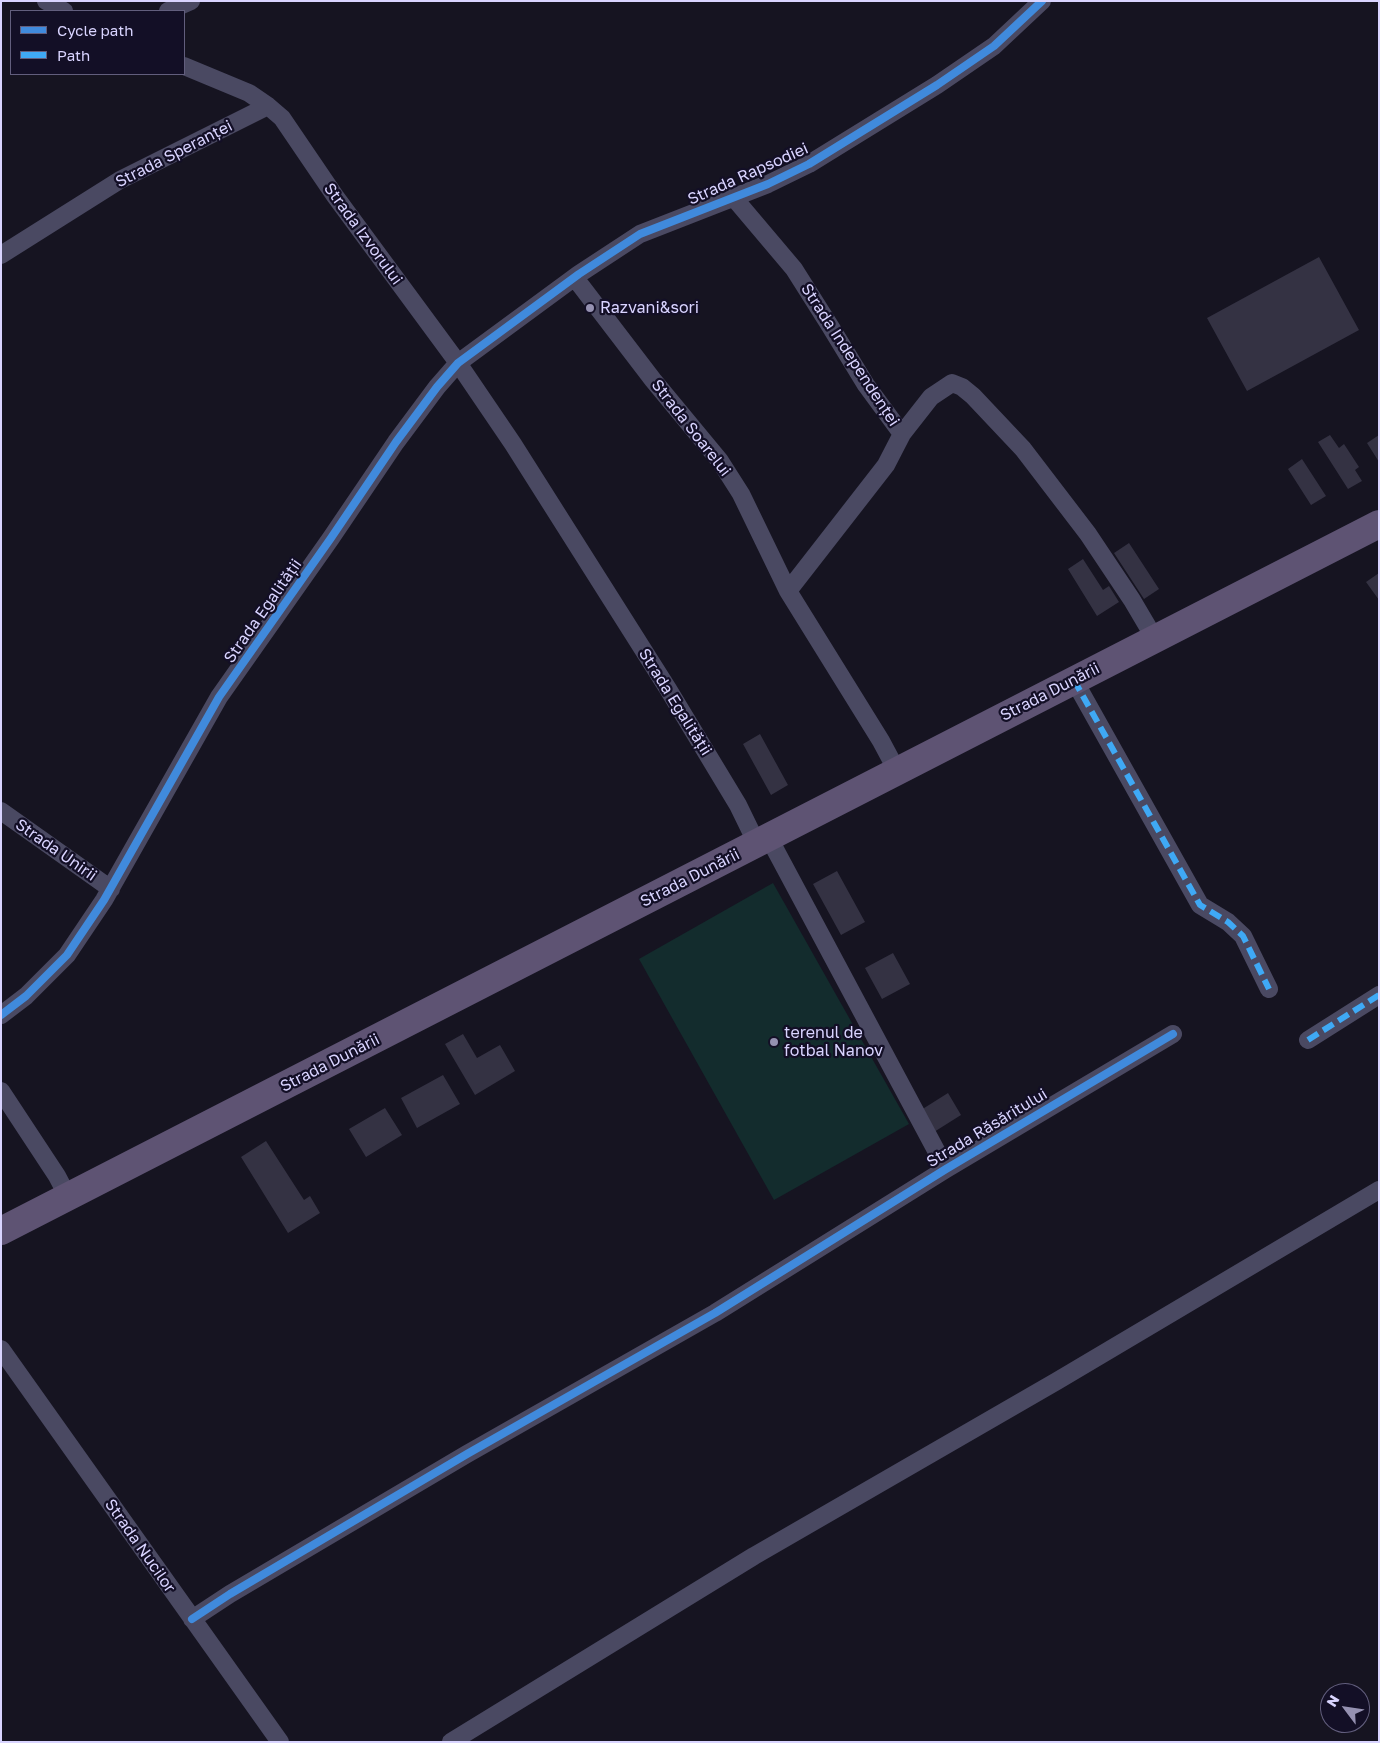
<!DOCTYPE html>
<html>
<head>
<meta charset="utf-8">
<style>
	body { margin:0 }
	#map { position:relative; width:1380px; height:1743px; overflow:hidden; background:#161421; font-family:"Golos Text",sans-serif }
	canvas { display:block }
	.frame { position:absolute; inset:0; border:2px solid #d9d4ff; pointer-events:none }
	.legend { position:absolute; left:10px; top:10px; width:175px; height:65px; box-sizing:border-box; background:#130f26; border:1px solid #625e7d; margin:0; padding:6px 9px; list-style:none; font-size:15px; color:#d9d4ff }
	.legend li { display:flex; align-items:center; gap:10px; height:25px }
	.legend b { width:25px; border:1px solid #625e7d }
	.north { position:absolute; left:1320px; top:1683px; width:50px; height:50px; box-sizing:border-box; background:#130f26; border:1px solid #625e7d; border-radius:50%; rotate:301deg; font-size:14px; font-weight:700; line-height:20px; text-align:center; color:#d9d4ff }
	.north::after { content:''; display:block; margin:auto; width:18px; height:22px; background:#9591b1; clip-path:polygon(50% 0,100% 100%,50% 72%,0 100%) }
</style>
</head>
<body>
<div id="map">
<canvas width="1380" height="1743"></canvas>
<div class="frame"></div>
<ul class="legend">
<li><b style="height:6px;background:#408adc"></b>Cycle path</li>
<li><b style="height:6px;background:#3fa9f5"></b>Path</li>
</ul>
<div class="north">N</div>
</div>
<script>
const g = document.querySelector('canvas').getContext('2d');
g.lineJoin = 'round';
function fillPath(path, color) {
  g.fillStyle = color;
  g.fill(path, 'evenodd');
}
function toPath(rows) {
  const path = new Path2D();
  for (const r of rows) {
    path.moveTo(r[0], r[1]);
    for (let i = 2; i < r.length; i += 2) path.lineTo(r[i], r[i + 1]);
  }
  return path;
}
function stroke(path, color, width, dash) {
  g.strokeStyle = color;
  g.lineWidth = width;
  g.lineCap = dash ? 'butt' : 'round';
  g.setLineDash(dash || []);
  g.stroke(path);
}
function label(font, color, halo, rows, align = 'center') {
  g.font = font + ' "Golos Text",sans-serif';
  g.lineWidth = 4.5;
  g.setLineDash([]);
  g.textBaseline = 'middle';
  g.strokeStyle = halo;
  g.fillStyle = color;
  for (const [text, x, y, turn = 0] of rows) {
    g.save();
    g.translate(x, y);
    g.rotate((+turn || 0) * Math.PI / 180);
    g.textAlign = isNaN(turn) ? turn : align;
    if (halo) g.strokeText(text, 0, 0);
    g.fillText(text, 0, 0);
    g.restore();
  }
}
fillPath(toPath([
	[773,883,909,1124,774,1200,639,959]
]), '#132c2d');
fillPath(toPath([
	[1319,257,1359,330,1247,391,1207,318],
	[1330,435,1339,448,1344,444,1359,467,1355,470,1362,481,1348,489,1318,442],
	[1379,435,1379,462,1367,443],
	[1302,459,1326,496,1311,505,1288,469],
	[1129,543,1159,589,1144,599,1114,553],
	[1083,559,1103,590,1109,586,1119,602,1097,616,1068,569],
	[1379,573,1379,600,1366,582],
	[760,734,788,785,771,795,743,744],
	[837,871,865,922,841,935,813,884],
	[893,953,910,984,882,999,865,968],
	[463,1034,477,1058,500,1045,515,1071,475,1095,445,1044],
	[443,1075,460,1104,417,1128,401,1098],
	[948,1093,961,1115,934,1132,921,1110],
	[385,1108,402,1135,366,1157,349,1129],
	[266,1141,304,1200,310,1196,320,1213,288,1233,241,1157]
]), '#343243');
stroke(toPath([
	[46,1,64,11],
	[168,11,191,1],
	[184,66,249,93,268,106,282,118,335,196,458,363,513,444,668,689,738,805,757,844],
	[734,198,794,269,830,326,866,385,902,434],
	[1,255,120,180,268,106],
	[575,278,653,380,720,461,741,494,788,591],
	[1074,680,1200,905,1228,922,1243,936,1269,989],
	[897,771,881,741,788,591,886,465,902,434,931,397,952,383,962,387,973,396,1023,449,1088,534,1132,600,1155,639],
	[1,811,111,889],
	[769,838,946,1169],
	[1,1015,26,996,67,955,104,900,219,697,331,538,396,442,437,387,458,363,579,274,640,234,768,184,809,164,937,85,994,46,1042,1],
	[1308,1040,1379,995],
	[1,1091,57,1176,68,1197],
	[1,1349,280,1742],
	[192,1619,230,1594,467,1454,715,1313,946,1169,1173,1034],
	[451,1742,754,1556,1057,1381,1379,1190]
]), '#4a4962', 18);
stroke(toPath([
	[1,1231,1379,524]
]), '#5e5373', 28);
stroke(toPath([
	[1074,680,1200,905,1228,922,1243,936,1269,989],
	[1308,1040,1379,995]
]), '#3fa9f5', 6, [12, 6]);
stroke(toPath([
	[1,1015,26,996,67,955,104,900,219,697,331,538,396,442,437,387,458,363,579,274,640,234,768,184,809,164,937,85,994,46,1042,1],
	[192,1619,230,1594,467,1454,715,1313,946,1169,1173,1034]
]), '#408adc', 8);
for (const [x, y, r, color] of [
	[590,308,5,"#9591b1"],
	[774,1042,5,"#9591b1"]
]) {
  const dot = new Path2D();
  dot.arc(x, y, r, 0, 2 * Math.PI);
  g.fillStyle = color;
  g.fill(dot);
  stroke(dot, '#130f26', 2);
}
label('16px', '#d9d4ff', '#130f26', [
	["Strada Speranței",174,154,-27],
	["Strada Rapsodiei",748,174,-24],
	["Strada Izvorului",363,234,54],
	["Strada Independenței",850,355,57],
	["Strada Soarelui",691,428,52],
	["Strada Egalității",263,611,-55],
	["Strada Dunării",1050,692,-27],
	["Strada Egalității",675,702,58],
	["Strada Unirii",56,850,35],
	["Strada Dunării",690,878,-27],
	["Strada Dunării",330,1063,-27],
	["Strada Răsăritului",987,1128,-31],
	["Strada Nucilor",140,1546,55]
]);
label('16px', '#d9d4ff', '#130f26', [
	["Razvani&sori",600,308],
	["terenul de",784,1033],
	["fotbal Nanov",784,1051]
], 'left');
</script>
</body>
</html>
